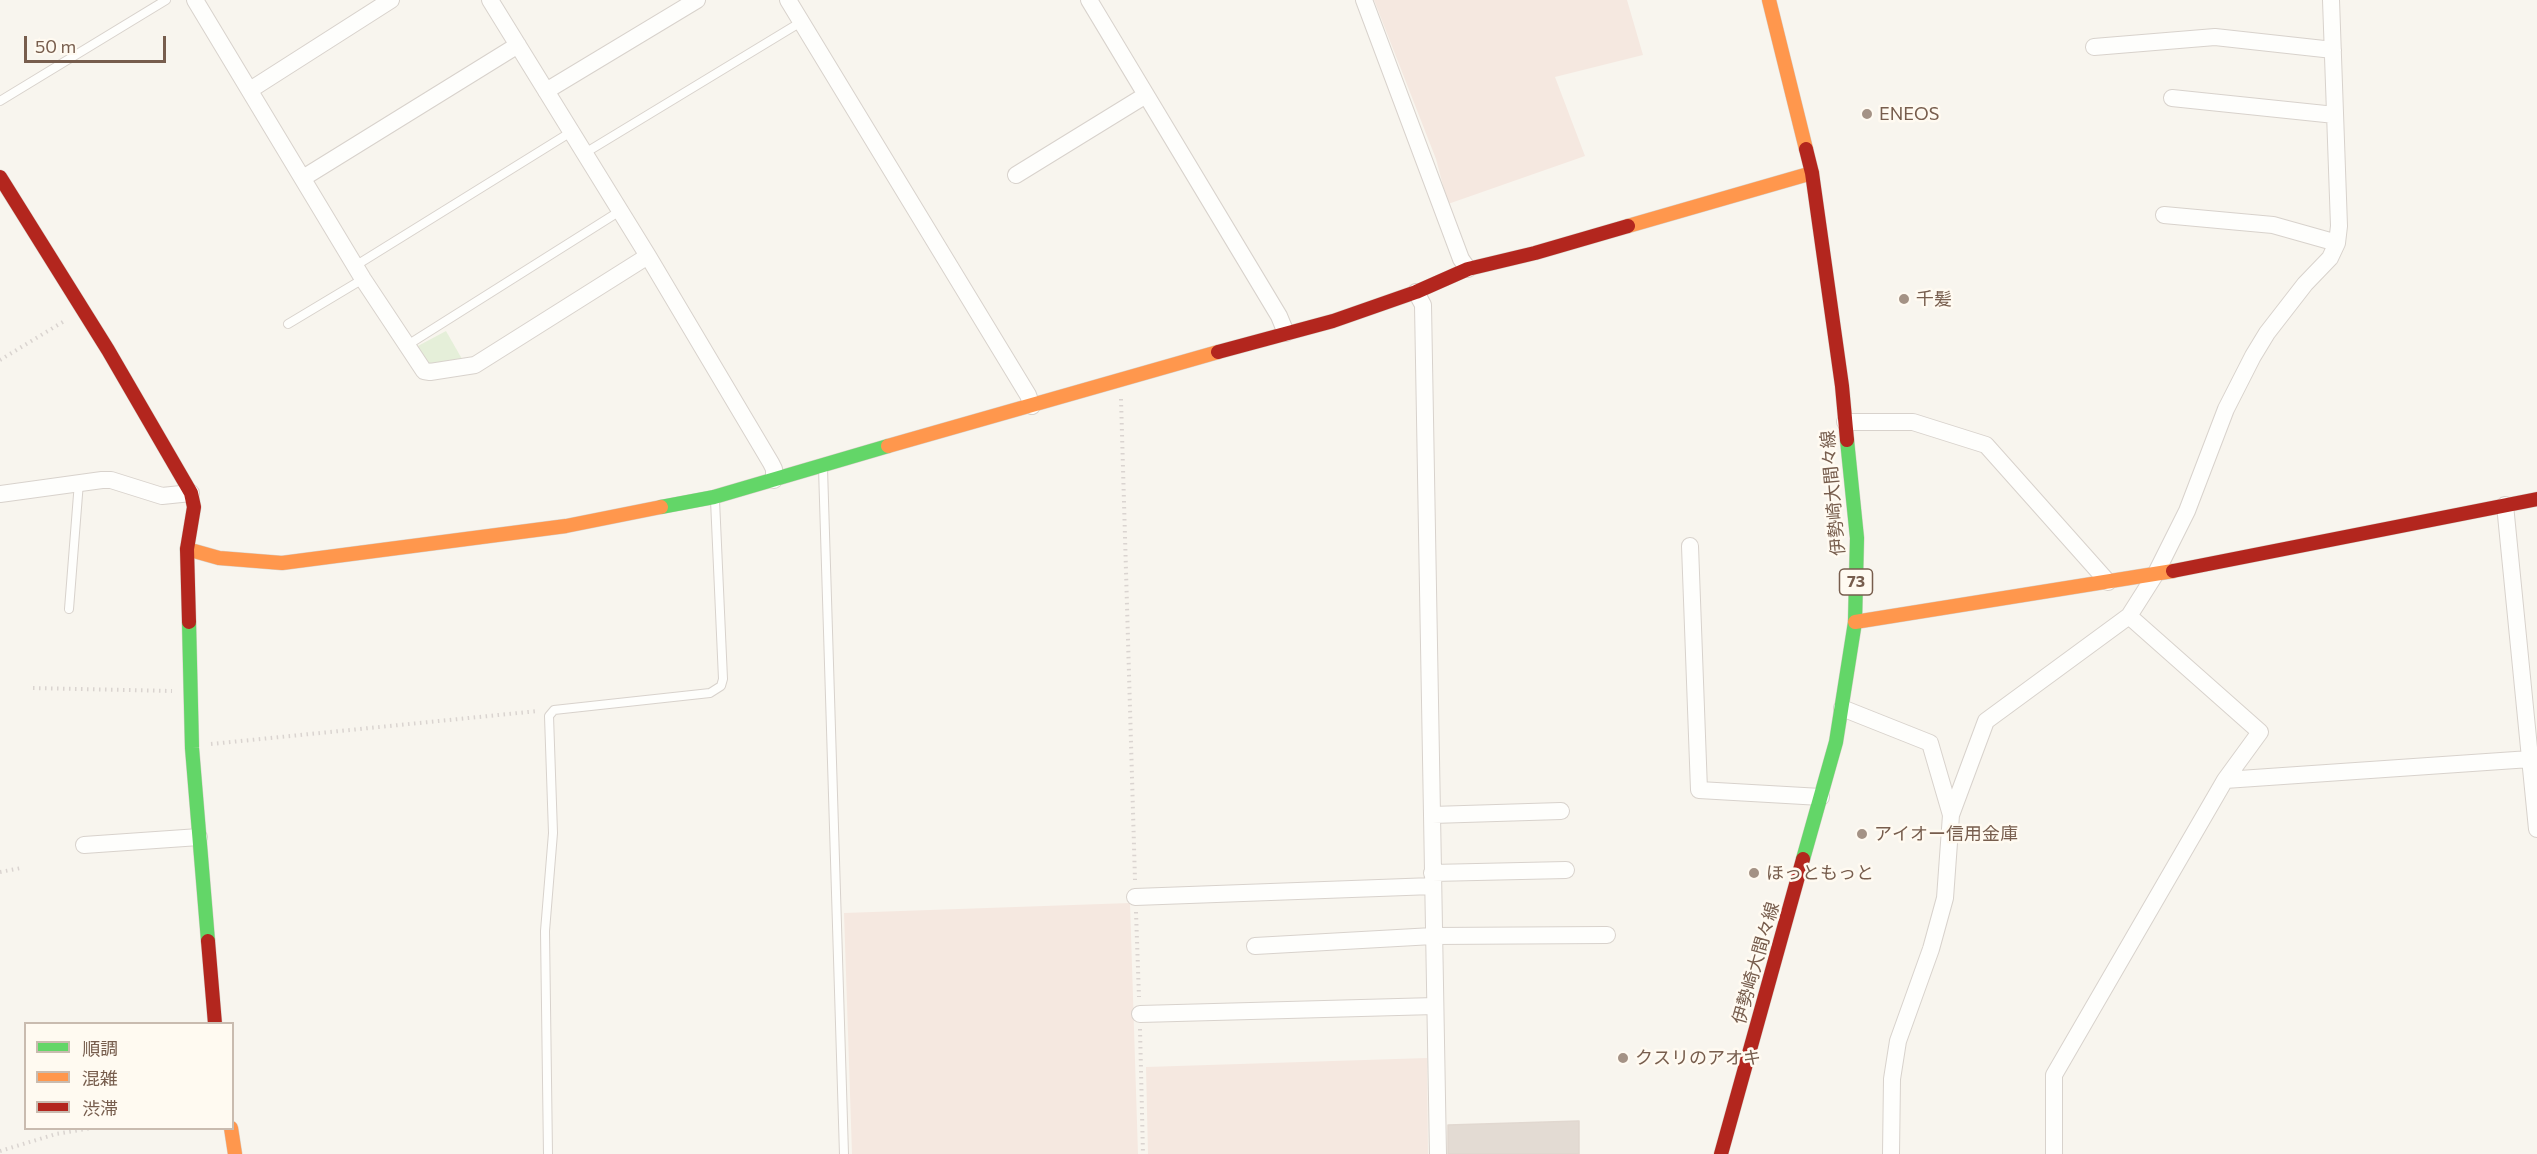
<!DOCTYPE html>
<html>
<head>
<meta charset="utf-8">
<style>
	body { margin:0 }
	#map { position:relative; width:2537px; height:1154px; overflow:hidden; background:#f8f5ee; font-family:Commissioner,"Noto Sans JP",sans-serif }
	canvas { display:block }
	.legend { position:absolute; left:24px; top:1022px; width:210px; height:108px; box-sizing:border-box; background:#fffaf1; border:2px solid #c9bbaf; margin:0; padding:8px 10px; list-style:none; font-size:18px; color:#775d4d }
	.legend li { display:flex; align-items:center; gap:12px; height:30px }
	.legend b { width:30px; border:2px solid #c9bbaf }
	.scale { position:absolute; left:24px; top:36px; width:142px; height:27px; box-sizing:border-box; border:3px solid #775d4d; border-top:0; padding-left:8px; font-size:18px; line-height:21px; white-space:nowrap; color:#775d4d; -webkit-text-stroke:4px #fffaf1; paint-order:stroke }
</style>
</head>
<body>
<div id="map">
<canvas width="2537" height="1154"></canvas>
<ul class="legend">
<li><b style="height:8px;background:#63d668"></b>順調</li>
<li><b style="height:8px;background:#ff974d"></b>混雑</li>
<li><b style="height:8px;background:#b3261e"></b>渋滞</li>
</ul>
<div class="scale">50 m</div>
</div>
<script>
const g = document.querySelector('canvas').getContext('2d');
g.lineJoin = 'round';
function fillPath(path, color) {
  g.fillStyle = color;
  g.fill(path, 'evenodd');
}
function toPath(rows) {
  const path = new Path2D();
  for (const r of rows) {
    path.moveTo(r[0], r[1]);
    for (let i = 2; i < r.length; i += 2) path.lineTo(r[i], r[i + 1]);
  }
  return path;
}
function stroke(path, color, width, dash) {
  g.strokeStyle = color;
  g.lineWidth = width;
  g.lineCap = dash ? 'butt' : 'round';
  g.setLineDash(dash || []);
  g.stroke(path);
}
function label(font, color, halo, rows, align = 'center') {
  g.font = font + ' Commissioner,"Noto Sans JP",sans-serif';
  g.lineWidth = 5;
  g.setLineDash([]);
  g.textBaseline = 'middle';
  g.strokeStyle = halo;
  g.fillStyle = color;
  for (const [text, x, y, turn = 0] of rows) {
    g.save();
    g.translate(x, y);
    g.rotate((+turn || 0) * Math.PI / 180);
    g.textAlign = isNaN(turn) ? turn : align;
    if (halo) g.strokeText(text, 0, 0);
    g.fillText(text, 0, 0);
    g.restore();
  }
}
fillPath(toPath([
	[1374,0,1627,0,1643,55,1555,77,1585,156,1448,204,1436,159],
	[1130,903,1138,1154,852,1154,844,913],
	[1427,1058,1428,1154,1148,1154,1146,1067]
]), '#f5e8e0');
fillPath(toPath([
	[446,331,462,359,426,367,416,347]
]), '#e5efd9');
const building = toPath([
	[1579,1121,1579,1154,1448,1154,1448,1125,1579,1121]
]);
fillPath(building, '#e3dbd3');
stroke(building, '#e1d8d0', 1.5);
const lane = toPath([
	[0,101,166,0],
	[585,153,801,22],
	[355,266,571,132],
	[288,324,363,279],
	[406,346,620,211],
	[823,468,844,1154],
	[69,609,79,482],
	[548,1154,545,931,553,833,549,716,554,710,710,693,721,686,723,679,715,500]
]);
const street = toPath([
	[195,0,363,279,424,371,430,372,475,365,648,256],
	[490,0,648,256,771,463,774,469,774,480],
	[788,0,1028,395,1032,406],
	[1089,0,1279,316,1286,333],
	[1364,0,1461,259,1468,269],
	[2094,47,2215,37,2333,50],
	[250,90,391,0],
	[546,91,697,0],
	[2172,98,2335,115],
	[1016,175,1146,95],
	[303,178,518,45],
	[2164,215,2273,225,2337,243],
	[1416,292,1423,305,1438,1154],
	[1845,422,1913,422,1986,445,2108,582],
	[0,494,102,480,111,480,162,496,191,493],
	[2505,505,2537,829],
	[1690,546,1699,790,1821,797],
	[2129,616,2260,732,2225,780],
	[1842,708,1930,743,1951,815],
	[1432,815,1561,811],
	[84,845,199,837],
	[1432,873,1566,870],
	[1135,897,1433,886],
	[1255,946,1433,936,1607,935],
	[1140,1014,1435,1006],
	[1891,1154,1892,1079,1898,1041,1931,949,1945,898,1951,815,1986,721,2129,616,2155,575,2187,511,2226,409,2253,356,2267,333,2305,284,2330,258,2337,243,2339,226,2331,0],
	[2054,1154,2054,1075,2225,780,2530,759]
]);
const fast = toPath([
	[661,507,714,497,888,446],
	[189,622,192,748,208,941],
	[1803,859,1836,742,1855,622,1857,538,1847,440]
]);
const slow = toPath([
	[1769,0,1806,149],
	[1628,226,1812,173],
	[888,446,1218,352],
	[187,549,219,558,282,563,566,526,661,507],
	[1855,622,2173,571],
	[231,1128,235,1154]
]);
const jam = toPath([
	[1806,149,1812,173,1842,386,1847,440],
	[0,177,108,350,191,493,194,507,187,549,189,622],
	[1218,352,1333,321,1416,292,1468,269,1535,253,1628,226],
	[2173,571,2537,499],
	[208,941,215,1024],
	[1721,1154,1803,859]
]);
stroke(lane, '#d8d2cc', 10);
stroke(street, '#d8d2cc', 18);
stroke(fast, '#d8d1ca', 15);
stroke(slow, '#d8d1ca', 15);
stroke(jam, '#d8d1ca', 15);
stroke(toPath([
	[0,360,66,320],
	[1121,399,1135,880],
	[33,688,172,691],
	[211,744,538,711],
	[0,872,21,868],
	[1136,912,1139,997],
	[1140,1029,1143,1154],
	[0,1151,56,1134,92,1128]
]), '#dad4d0', 4, [1.5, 4.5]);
stroke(lane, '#fefefc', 8);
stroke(street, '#fefefc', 16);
stroke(fast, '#63d668', 14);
stroke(slow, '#ff974d', 14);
stroke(jam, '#b3261e', 14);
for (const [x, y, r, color] of [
	[1867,114,6,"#a49285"],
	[1904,299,6,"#a49285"],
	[1862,834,6,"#a49285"],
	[1754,873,6,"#a49285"],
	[1623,1058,6,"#a49285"]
]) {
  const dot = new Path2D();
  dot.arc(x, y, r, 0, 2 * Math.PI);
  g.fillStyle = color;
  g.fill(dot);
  stroke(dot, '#fffaf1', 2);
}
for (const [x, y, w] of [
	[1856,582,33]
]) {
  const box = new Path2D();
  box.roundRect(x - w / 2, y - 13, w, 26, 4.5);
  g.fillStyle = '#fffaf1';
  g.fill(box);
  stroke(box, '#775d4d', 1.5);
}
label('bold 16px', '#775d4d', null, [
	["73",1856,582]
]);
label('18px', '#775d4d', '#fffaf1', [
	["ENEOS",1879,114],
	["千髪",1916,299],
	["アイオー信用金庫",1874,834],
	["ほっともっと",1766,873],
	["クスリのアオキ",1635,1058]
], 'left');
label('18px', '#775d4d', '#fffaf1', [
	["伊勢崎大間々線",1833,493,-95],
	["伊勢崎大間々線",1756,963,-74]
]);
</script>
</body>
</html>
